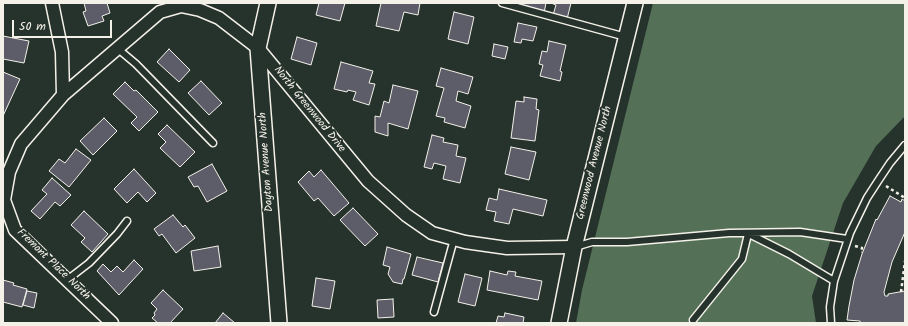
<!DOCTYPE html>
<html>
<head>
<meta charset="utf-8">
<style>
	body { margin:0 }
	#map { position:relative; width:908px; height:326px; overflow:hidden; background:#26332d; font-family:Kalam,sans-serif }
	canvas { display:block }
	.frame { position:absolute; inset:0; border:4px solid #f4f1e8; pointer-events:none }
	.scale { position:absolute; left:12px; top:20px; width:100px; height:18px; box-sizing:border-box; border:2px solid #f4f1e8; border-top:0; padding-left:5px; font-size:12px; line-height:14px; white-space:nowrap; color:#f4f1e8; -webkit-text-stroke:3px #26332d; paint-order:stroke }
</style>
</head>
<body>
<div id="map">
<canvas width="908" height="326"></canvas>
<div class="frame"></div>
<div class="scale">50 m</div>
</div>
<script>
const g = document.querySelector('canvas').getContext('2d');
g.lineJoin = 'round';
function fillPath(path, color) {
  g.fillStyle = color;
  g.fill(path, 'evenodd');
}
function toPath(rows) {
  const path = new Path2D();
  for (const r of rows) {
    path.moveTo(r[0], r[1]);
    for (let i = 2; i < r.length; i += 2) path.lineTo(r[i], r[i + 1]);
  }
  return path;
}
function stroke(path, color, width, dash) {
  g.strokeStyle = color;
  g.lineWidth = width;
  g.lineCap = dash ? 'butt' : 'round';
  g.setLineDash(dash || []);
  g.stroke(path);
}
function label(font, color, halo, rows, align = 'center') {
  g.font = font + ' Kalam,sans-serif';
  g.lineWidth = 4;
  g.setLineDash([]);
  g.textBaseline = 'middle';
  g.strokeStyle = halo;
  g.fillStyle = color;
  for (const [text, x, y, turn = 0] of rows) {
    g.save();
    g.translate(x, y);
    g.rotate((+turn || 0) * Math.PI / 180);
    g.textAlign = isNaN(turn) ? turn : align;
    if (halo) g.strokeText(text, 0, 0);
    g.fillText(text, 0, 0);
    g.restore();
  }
}
fillPath(toPath([
	[653,3,905,3,905,116,876,146,843,203,812,296,816,323,576,323,582,290]
]), '#547158');
const building = toPath([
	[84,3,107,3,110,13,102,16,104,21,88,26,83,12,86,11,84,3],
	[319,3,345,3,340,21,316,15,319,3],
	[381,3,420,3,418,15,404,12,399,31,376,26,381,3],
	[516,3,546,3,544,13,515,5,516,3],
	[551,3,571,3,567,19,553,15,556,5,551,3],
	[454,12,474,17,468,44,448,39,454,12],
	[518,23,537,27,533,41,522,39,521,43,514,42,518,23],
	[3,36,29,41,24,63,3,59,3,36],
	[297,37,317,43,311,65,291,59,297,37],
	[549,41,566,45,560,71,562,72,560,81,540,76,543,65,539,64,542,51,547,52,549,41],
	[494,44,508,47,505,59,492,56,494,44],
	[169,49,190,70,179,82,157,62,169,49],
	[341,62,373,71,369,83,375,84,369,105,353,100,356,92,348,90,347,92,334,89,341,62],
	[441,68,473,77,468,94,458,91,456,101,471,106,465,128,444,122,445,118,436,116,444,88,436,86,441,68],
	[3,72,20,79,3,116,3,72],
	[201,81,222,103,209,115,188,93,201,81],
	[125,82,134,91,136,90,158,112,139,131,131,123,137,117,113,94,125,82],
	[393,85,418,91,408,129,388,123,388,136,375,132,375,116,380,117,384,101,389,103,393,85],
	[524,97,537,99,536,109,539,110,535,141,511,138,516,101,524,102,524,97],
	[104,118,117,131,93,155,80,141,104,118],
	[167,125,195,152,180,167,160,148,166,142,158,134,167,125],
	[432,135,444,138,443,142,458,145,456,156,466,158,460,183,443,179,446,166,434,163,432,169,424,167,432,135],
	[511,147,536,152,529,180,505,174,511,147],
	[76,149,91,160,69,187,49,171,59,159,65,163,76,149],
	[212,164,227,191,207,202,198,186,194,187,188,177,212,164],
	[134,169,156,193,147,202,138,192,127,203,114,189,134,169],
	[321,170,349,203,334,216,318,198,314,201,298,182,309,171,314,177,321,170],
	[52,178,71,195,60,206,55,202,40,219,31,211,47,194,42,190,52,178],
	[499,189,547,200,543,216,513,209,509,224,494,221,496,212,486,210,489,198,497,200,499,189],
	[890,196,901,202,902,199,905,201,905,232,892,262,884,292,885,296,888,296,888,294,905,291,905,323,861,323,860,321,847,320,849,306,854,280,862,254,876,219,877,220,890,196],
	[353,208,378,234,365,246,340,220,353,208],
	[84,211,108,234,92,252,81,242,85,238,71,225,84,211],
	[173,215,183,227,185,225,195,238,176,253,162,234,159,236,154,229,173,215],
	[218,246,221,267,194,271,191,251,218,246],
	[387,247,411,254,404,279,403,279,402,284,393,282,388,274,390,267,383,265,387,247],
	[417,257,443,263,438,282,412,275,417,257],
	[134,260,143,269,119,295,97,271,103,264,111,272,117,266,123,272,134,260],
	[490,271,507,275,508,271,516,272,515,276,542,281,538,300,487,290,490,271],
	[465,274,482,278,475,306,458,302,465,274],
	[316,278,335,281,330,309,312,306,316,278],
	[3,280,14,283,13,285,27,289,22,307,3,302,3,280],
	[163,290,183,309,170,323,158,323,152,318,155,315,154,313,157,309,151,303,163,290],
	[27,291,37,293,34,308,23,305,27,291],
	[393,299,394,317,378,318,377,300,393,299],
	[223,313,235,323,215,323,223,313],
	[505,313,524,317,523,323,496,323,498,316,504,317,505,313]
]);
fillPath(building, '#5c5d69');
stroke(building, '#f4f1e8', 1);
const service = toPath([
	[502,3,626,37],
	[117,48,136,64,213,143],
	[749,234,789,254,834,281],
	[575,247,592,242,627,242,729,233,800,232,847,239],
	[67,280,89,263,117,234,127,221],
	[434,312,454,239],
	[693,320,742,259,748,234],
	[831,323,830,307,834,281,850,233,867,198,878,181,890,163,905,145]
]);
const minor = toPath([
	[52,3,62,52,63,95],
	[112,323,15,230,4,200,9,172,21,144,63,95,160,12,181,6,200,10,219,18,258,48,368,181,406,215,432,233,465,242,507,248,574,247]
]);
const tertiary = toPath([
	[268,3,258,48,279,323],
	[559,323,574,247,635,3]
]);
stroke(service, '#f4f1e8', 9);
stroke(minor, '#f4f1e8', 15);
stroke(tertiary, '#f4f1e8', 18);
stroke(toPath([
	[886,186,905,198],
	[855,246,862,248,861,252,862,252],
	[901,292,905,261]
]), '#f4f1e8', 2.5, [3, 3]);
stroke(service, '#26332d', 6);
stroke(minor, '#26332d', 12);
stroke(tertiary, '#26332d', 15);
label('11px', '#f4f1e8', '#26332d', [
	["North Greenwood Drive",309,110,51],
	["Dayton Avenue North",267,162,-94],
	["Greenwood Avenue North",595,163,-76],
	["Fremont Place North",53,265,44]
]);
</script>
</body>
</html>
